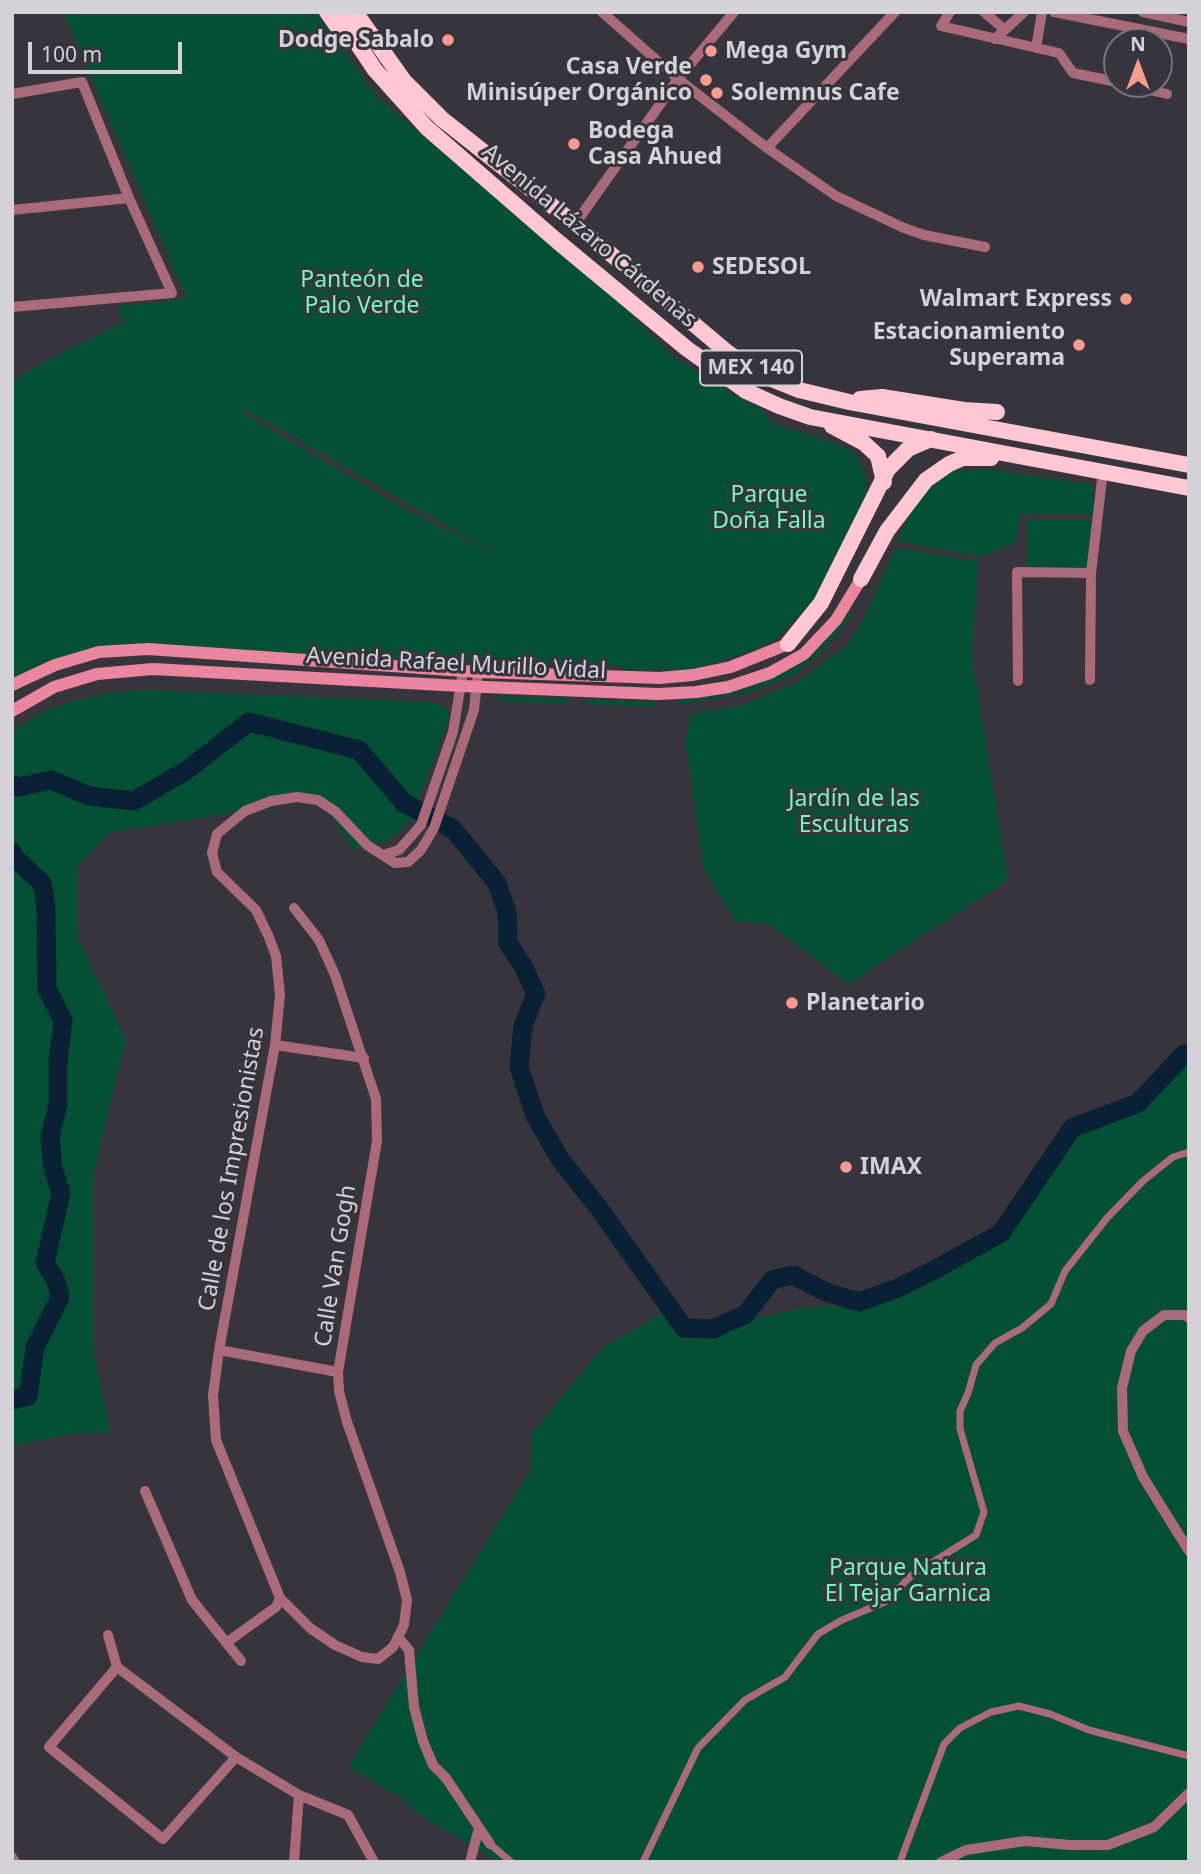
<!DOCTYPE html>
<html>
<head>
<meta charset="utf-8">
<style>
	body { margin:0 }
	#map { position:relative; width:1201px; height:1874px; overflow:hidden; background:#38343d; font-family:"Noto Sans",sans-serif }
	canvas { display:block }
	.frame { position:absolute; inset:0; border:14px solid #d4d2d8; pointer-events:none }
	.north { position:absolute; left:1103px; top:28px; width:70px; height:70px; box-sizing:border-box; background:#38343d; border:2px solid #76737b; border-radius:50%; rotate:0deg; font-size:19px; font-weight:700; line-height:28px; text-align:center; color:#d4d2d8 }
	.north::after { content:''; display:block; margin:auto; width:24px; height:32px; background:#f59c90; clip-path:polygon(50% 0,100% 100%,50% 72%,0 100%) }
	.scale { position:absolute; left:28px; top:42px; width:154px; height:32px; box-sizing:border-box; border:4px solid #d4d2d8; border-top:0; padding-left:9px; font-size:21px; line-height:24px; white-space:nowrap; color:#d4d2d8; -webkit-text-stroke:5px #38343d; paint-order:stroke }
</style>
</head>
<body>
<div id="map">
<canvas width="1201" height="1874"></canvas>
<div class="frame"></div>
<div class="north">N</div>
<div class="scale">100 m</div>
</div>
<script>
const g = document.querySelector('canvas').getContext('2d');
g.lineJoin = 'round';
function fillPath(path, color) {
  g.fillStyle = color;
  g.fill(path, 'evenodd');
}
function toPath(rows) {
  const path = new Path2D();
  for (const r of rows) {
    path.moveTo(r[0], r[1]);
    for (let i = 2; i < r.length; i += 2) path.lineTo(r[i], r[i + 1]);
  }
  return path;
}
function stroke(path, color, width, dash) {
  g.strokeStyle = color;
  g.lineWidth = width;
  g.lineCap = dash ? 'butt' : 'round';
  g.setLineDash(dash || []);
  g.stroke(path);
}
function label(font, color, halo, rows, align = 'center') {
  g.font = font + ' "Noto Sans",sans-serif';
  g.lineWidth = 6;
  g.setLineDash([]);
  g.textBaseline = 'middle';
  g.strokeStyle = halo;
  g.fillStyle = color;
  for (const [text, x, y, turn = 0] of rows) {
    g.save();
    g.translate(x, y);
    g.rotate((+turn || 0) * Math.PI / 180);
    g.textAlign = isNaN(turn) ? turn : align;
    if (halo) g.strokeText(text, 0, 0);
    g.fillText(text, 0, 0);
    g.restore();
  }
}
fillPath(toPath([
	[63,12,315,12,378,98,609,292,672,356,761,410,773,423,837,444,854,453,864,469,867,484,864,500,813,602,774,640,754,650,692,670,628,670,615,665,124,650,12,683,12,380,61,353,123,323,118,306,187,299],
	[241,407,495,554,495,555,402,507,248,416],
	[988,469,1092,484,1098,514,1020,514,1016,542,981,557,896,541,920,497,942,471],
	[1027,520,1093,520,1087,569,1027,567],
	[895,548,978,561,972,659,1008,880,849,984,768,924,735,921,704,870,685,742,691,714,743,705,796,683,847,646,864,618],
	[849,612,852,614,841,629,817,656,794,675,751,692,678,705,677,701,715,696,749,687,790,670,813,653],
	[143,690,431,702,444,706,450,717,411,819,393,838,377,845,353,850,321,798,109,833,77,867,77,936,126,1039,93,1176,93,1347,110,1433,77,1433,12,1446,12,731,43,712,75,700,111,693],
	[499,696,571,699,563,704,501,701],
	[591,699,655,702,655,707,583,704],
	[1189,1047,1189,1862,499,1862,424,1818,397,1795,348,1767,532,1468,531,1434,602,1348,664,1312,717,1332,742,1321,808,1307,866,1304,903,1287,930,1263,998,1238,1019,1211,1038,1162,1062,1147,1075,1123,1109,1106,1154,1093,1169,1069]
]), '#055035');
stroke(toPath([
	[12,785,19,787,51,780,89,796,134,801,187,770,249,722,359,750,404,803,453,829,497,883,507,912,508,943,523,966,536,994,523,1026,519,1067,535,1116,560,1159,598,1207,684,1328,713,1329,746,1314,772,1280,793,1275,826,1292,859,1302,898,1288,936,1269,1001,1233,1072,1128,1138,1103,1184,1054,1189,1056],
	[12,852,14,857,42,883,46,908,47,989,63,1021,58,1061,58,1105,50,1136,53,1168,61,1193,45,1263,56,1281,60,1297,35,1347,28,1396,12,1400]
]), '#0a2135', 19);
stroke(toPath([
	[490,1844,511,1862],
	[643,1862,698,1748,745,1700,785,1677,818,1634,842,1620,885,1602,912,1575,976,1535,984,1512,960,1429,960,1411,968,1393,976,1365,995,1343,1022,1328,1051,1304,1065,1271,1107,1218,1143,1181,1173,1157,1189,1152],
	[900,1862,944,1744,960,1728,991,1712,1019,1706,1050,1714,1089,1730,1189,1756]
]), '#aa6b79', 7);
stroke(toPath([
	[602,12,678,79,767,148,836,196,904,228,924,235,985,247],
	[950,12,941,26,1059,53,1073,73,1117,82],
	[984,12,1005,30],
	[1054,12,1189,39],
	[1143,12,1189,22],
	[995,39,1024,12],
	[1036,48,1042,12],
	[1124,84,1167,94],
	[12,94,82,82,129,198,172,293,12,307],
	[767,148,895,12],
	[12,210,129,198],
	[575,224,678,79,734,12],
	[1090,680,1091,573,1103,471],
	[1018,681,1017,572,1091,573],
	[383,855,399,850,421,825,453,732,463,671],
	[294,908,319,940,335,975,376,1099,377,1141,338,1372,339,1391,347,1422,400,1572,407,1600,404,1625,393,1647,378,1659,362,1657,335,1645,310,1628,280,1598,216,1440,213,1395,219,1350,275,1045,280,995,276,956,268,935,256,910,217,872,212,853,217,834,245,811,271,801,297,797,318,800,336,812,367,845,395,863,408,862,421,850,434,828,474,710,478,672],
	[275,1045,364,1058],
	[1189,1318,1185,1315,1164,1315,1143,1331,1131,1351,1122,1388,1123,1431,1143,1477,1189,1551],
	[219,1350,338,1372],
	[145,1491,192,1600,241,1661],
	[108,1635,117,1667],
	[398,1637,409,1650,414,1707,423,1741,433,1765,446,1778,490,1844],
	[226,1643,276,1607,280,1598],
	[117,1667,49,1747,163,1839,236,1757],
	[117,1667,236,1757,299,1795,348,1815,374,1862],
	[12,1857,15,1862],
	[294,1862,299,1795],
	[470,1862,479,1828],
	[941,1862,966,1850,1025,1841,1070,1845,1108,1845,1154,1827,1189,1793]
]), '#aa6b79', 10);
stroke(toPath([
	[12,685,55,665,99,652,148,649,478,672,660,678,693,675,731,667,788,644],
	[12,711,54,687,97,674,153,669,461,686,658,694,696,692,728,687,770,673,804,654,836,620,861,579]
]), '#ea879f', 12);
stroke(toPath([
	[327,12,346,39],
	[341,12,355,40,375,70,427,128,557,241,686,348,746,391,779,406,810,417,1189,488],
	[355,12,404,81,442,119,575,224,727,352,757,373,799,390,849,402,1189,465],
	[860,399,882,397,964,410,997,412],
	[832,426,864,443,878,456,884,482],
	[861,579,887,531,926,480,949,464,963,458,991,458],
	[788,644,821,603,888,469,908,449,931,439]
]), '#fec7d2', 16);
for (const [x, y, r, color] of [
	[448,40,7,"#f59c90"],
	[711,51,7,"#f59c90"],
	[706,80,7,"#f59c90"],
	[717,93,7,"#f59c90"],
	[574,144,7,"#f59c90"],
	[698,267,7,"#f59c90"],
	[1126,299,7,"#f59c90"],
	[1079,345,7,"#f59c90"],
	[792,1003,7,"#f59c90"],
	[846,1167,7,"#f59c90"]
]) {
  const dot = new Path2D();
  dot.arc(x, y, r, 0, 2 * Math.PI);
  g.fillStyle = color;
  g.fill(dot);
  stroke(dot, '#38343d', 2.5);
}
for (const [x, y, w] of [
	[751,368,102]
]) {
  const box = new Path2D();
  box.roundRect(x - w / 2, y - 17.5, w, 35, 5);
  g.fillStyle = '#38343d';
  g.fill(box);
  stroke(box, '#d4d2d8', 2);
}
label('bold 21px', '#d4d2d8', null, [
	["MEX 140",751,368]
]);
label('bold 23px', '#d4d2d8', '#38343d', [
	["Dodge Sabalo",434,40,"right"],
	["Mega Gym",725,51],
	["Casa Verde",692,67,"right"],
	["Minisúper Orgánico",692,93,"right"],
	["Solemnus Cafe",731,93],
	["Bodega",588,131],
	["Casa Ahued",588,157],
	["SEDESOL",712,267],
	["Walmart Express",1112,299,"right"],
	["Estacionamiento",1065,332,"right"],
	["Superama",1065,358,"right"],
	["Planetario",806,1003],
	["IMAX",860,1167]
], 'left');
label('23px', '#d4d2d8', '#38343d', [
	["Avenida Lázaro Cárdenas",589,236,40],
	["Avenida Rafael Murillo Vidal",456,664,3],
	["Calle de los Impresionistas",232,1169,-80],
	["Calle Van Gogh",336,1266,-81]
]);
label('23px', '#6ffbbe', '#38343d', [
	["Panteón de",362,280],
	["Palo Verde",362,306],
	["Parque",769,495],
	["Doña Falla",769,521],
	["Jardín de las",854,799],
	["Esculturas",854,825],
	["Parque Natura",908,1568],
	["El Tejar Garnica",908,1594]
]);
</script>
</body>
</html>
